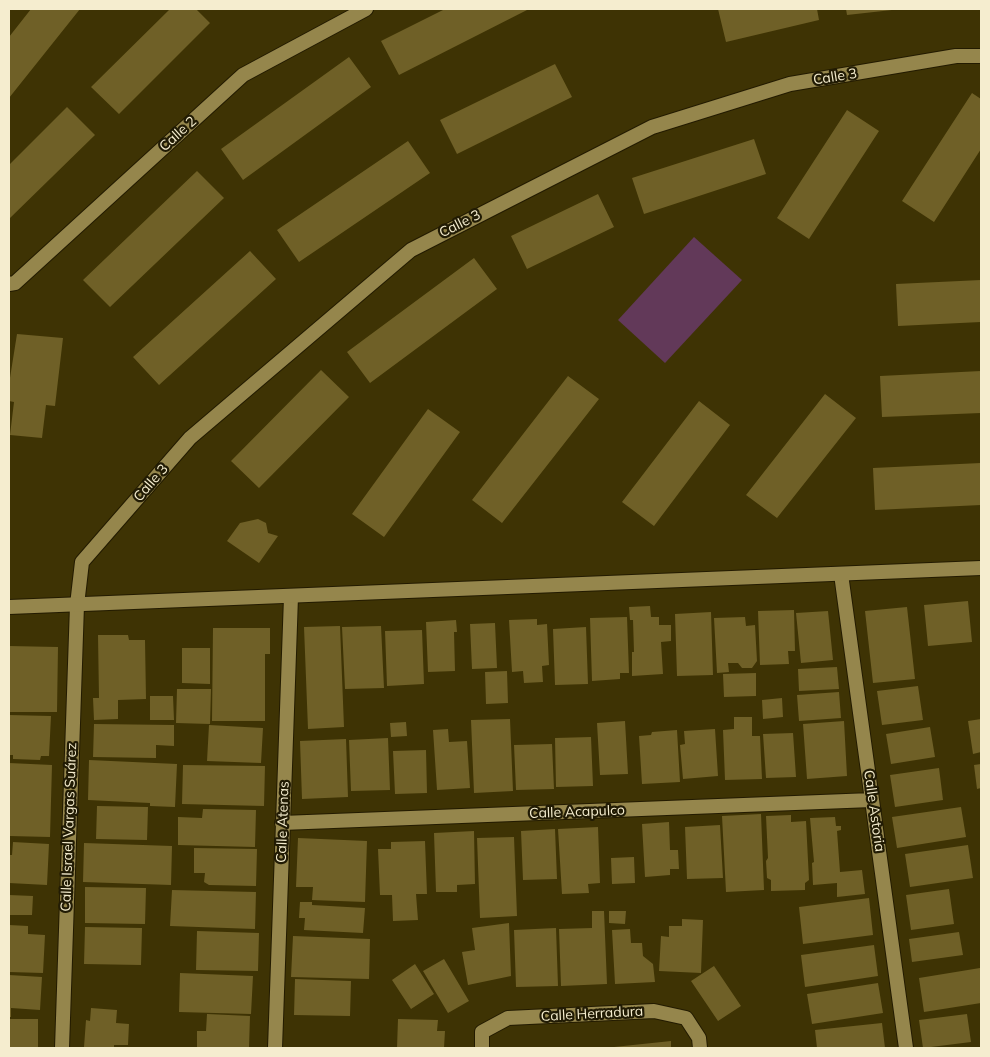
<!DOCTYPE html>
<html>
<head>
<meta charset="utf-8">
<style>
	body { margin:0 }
	#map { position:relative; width:990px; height:1057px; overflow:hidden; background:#3e3304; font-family:Mulish,sans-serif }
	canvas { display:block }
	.frame { position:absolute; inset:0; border:10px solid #f5edcf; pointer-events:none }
</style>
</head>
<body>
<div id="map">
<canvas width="990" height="1057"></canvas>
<div class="frame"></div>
</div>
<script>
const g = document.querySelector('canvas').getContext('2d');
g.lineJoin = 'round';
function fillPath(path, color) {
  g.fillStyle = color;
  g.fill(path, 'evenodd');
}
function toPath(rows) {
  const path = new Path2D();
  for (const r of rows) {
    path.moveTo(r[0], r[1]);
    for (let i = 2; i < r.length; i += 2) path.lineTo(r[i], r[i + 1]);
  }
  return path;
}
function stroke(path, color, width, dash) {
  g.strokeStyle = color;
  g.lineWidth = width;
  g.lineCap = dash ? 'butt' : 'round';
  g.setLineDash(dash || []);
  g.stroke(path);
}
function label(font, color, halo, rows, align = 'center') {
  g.font = font + ' Mulish,sans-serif';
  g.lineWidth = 4.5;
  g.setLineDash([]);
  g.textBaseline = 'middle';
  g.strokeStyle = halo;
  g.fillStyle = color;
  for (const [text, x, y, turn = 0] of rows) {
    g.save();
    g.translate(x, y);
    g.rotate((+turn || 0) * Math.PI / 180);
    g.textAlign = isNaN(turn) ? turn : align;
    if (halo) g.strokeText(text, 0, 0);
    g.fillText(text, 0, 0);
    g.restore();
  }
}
fillPath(toPath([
	[694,237,742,280,665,363,618,320]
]), '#623959');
fillPath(toPath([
	[31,9,80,9,9,98,9,37],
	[170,9,196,9,210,23,119,114,91,87],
	[445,9,529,9,399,75,381,41],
	[718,9,817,9,819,20,726,42],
	[846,9,892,9,892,10,847,15],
	[349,57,371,87,243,180,221,149],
	[555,64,572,97,457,154,440,120],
	[972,93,981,99,981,149,934,222,902,201],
	[67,107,95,135,9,219,9,165],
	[847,110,879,131,809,239,777,218],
	[754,139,766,174,644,214,632,178],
	[408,141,430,173,299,262,277,230],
	[197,171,224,198,110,307,83,280],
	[598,194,614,227,527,269,511,236],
	[250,251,276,279,159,385,133,357],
	[474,258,497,289,370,383,347,352],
	[981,280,981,322,898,326,896,284],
	[17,334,63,338,55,406,46,405,42,438,10,435,14,402,9,401,9,384],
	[321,370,349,397,259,488,231,461],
	[981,371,981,413,882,417,880,376],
	[568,376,599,399,502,523,472,500],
	[825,394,856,418,777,518,746,495],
	[699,401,730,425,654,526,622,502],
	[428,409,460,432,384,537,352,514],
	[981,463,981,505,875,510,873,468],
	[258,519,266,523,268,533,278,536,259,563,227,541,240,523],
	[968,601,972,642,928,646,924,605],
	[650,606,651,617,659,617,659,625,671,625,671,641,661,642,663,674,632,676,632,652,634,652,633,620,630,620,629,607],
	[907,607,915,679,873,683,865,611],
	[794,610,795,651,788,651,789,664,760,665,758,611],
	[828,611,833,660,801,663,796,613],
	[711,612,713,675,677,676,675,614],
	[627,617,629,673,620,673,620,679,592,681,590,618],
	[745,617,746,626,755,625,757,661,752,668,742,668,738,663,728,663,729,672,717,673,714,618],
	[537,619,537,625,547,624,549,665,542,666,543,682,524,683,523,671,512,672,509,620],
	[456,620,457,632,454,632,455,671,428,672,426,622],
	[495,623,497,668,472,669,470,624],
	[340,626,344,727,308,729,304,627],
	[381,626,384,688,345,689,342,627],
	[586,627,588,684,555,685,553,629],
	[213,628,270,628,270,654,265,654,265,721,212,721],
	[422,630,424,684,387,686,385,631],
	[98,635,128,635,129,640,145,640,146,699,118,700,118,719,94,720,93,698,99,698],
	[9,646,58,647,57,712,9,712],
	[182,648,210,648,210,684,182,683],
	[837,667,839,689,799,691,798,669],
	[507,671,508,703,486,704,485,672],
	[756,673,756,696,724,697,723,674],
	[918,686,923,720,882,725,877,691],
	[177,689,211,689,210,724,176,723],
	[839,692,841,718,799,721,797,695],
	[150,696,173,696,174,720,150,720],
	[782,698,783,717,763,719,762,700],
	[9,715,51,716,49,756,41,756,40,760,13,759,13,755,9,755],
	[734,717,752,717,752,736,760,736,762,779,725,780,723,730,734,729],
	[510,719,513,791,474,793,471,720],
	[981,719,981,752,973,754,968,721],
	[625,721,628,774,600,775,597,723],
	[844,721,847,776,807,779,803,724],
	[406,722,407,736,391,737,390,723],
	[94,724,174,725,174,746,156,745,156,758,93,757],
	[209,725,263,728,261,763,207,761],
	[930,727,935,757,891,764,886,734],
	[448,729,449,742,467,741,470,788,437,790,433,730],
	[715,729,718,776,683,779,680,745,685,744,684,731],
	[677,730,680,782,642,784,639,736,651,735,652,732],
	[793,733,796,777,766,778,763,734],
	[591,737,593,786,556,787,555,738],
	[388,738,390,790,351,791,349,740],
	[346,739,348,797,302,799,300,741],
	[552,744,554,789,516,790,514,745],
	[426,750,427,793,395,794,393,751],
	[89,760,177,764,175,807,150,806,150,803,88,800],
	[9,763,52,765,50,837,9,836],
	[981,764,981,788,977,789,974,765],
	[183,765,265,766,264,806,182,804],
	[939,768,943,800,895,807,890,775],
	[97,806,148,807,147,840,96,839],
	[961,807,966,837,897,848,892,817],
	[203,809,256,810,255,847,178,845,178,817,202,818],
	[761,814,764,890,726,892,722,816],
	[791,815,791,822,806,821,809,880,805,883,805,890,771,891,771,880,767,878,766,861,768,858,766,816],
	[835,817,836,826,841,826,841,830,837,831,840,872,862,870,865,894,837,897,837,883,813,885,812,863,814,862,810,818],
	[669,822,670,850,678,850,679,869,670,869,670,875,645,877,642,824],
	[720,825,723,878,687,879,685,827],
	[598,827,600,883,588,884,589,893,562,894,558,829],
	[555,829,557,879,523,880,521,831],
	[474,831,475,884,457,885,457,892,436,892,434,833],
	[514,837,517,916,480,918,477,838],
	[298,838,367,841,365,902,312,900,313,887,296,887],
	[425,841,427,894,416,894,418,920,393,921,392,895,380,895,378,849,391,849,391,842],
	[13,842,49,844,47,885,9,883,9,855,12,855],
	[84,843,172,846,171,885,83,882],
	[968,845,973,878,910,887,905,854],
	[194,848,257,849,256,886,209,885,204,882,205,873,194,873],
	[634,857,635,883,612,884,611,858],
	[85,887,146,888,145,924,85,923],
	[949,889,954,924,911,930,906,895],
	[172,890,256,892,255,929,170,926],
	[9,895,33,896,32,915,9,915],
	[869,898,873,935,803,944,799,907],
	[300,902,312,902,312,905,365,908,363,933,304,930,305,918,299,918],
	[592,911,604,911,607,984,561,986,559,929,592,928],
	[609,911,626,911,625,924,609,923],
	[682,919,703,920,701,973,659,971,661,936,669,937,669,926,682,926],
	[509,923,511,976,468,985,462,952,475,950,472,928],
	[9,925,28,926,28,934,45,935,43,973,9,972],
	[85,927,142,928,141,965,84,964],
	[556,928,558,986,516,987,514,930],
	[630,929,631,943,642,943,643,956,653,964,655,982,615,984,612,930],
	[197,931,259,933,258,971,196,970],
	[959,932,963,955,912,962,909,939],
	[293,936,370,939,369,979,291,977],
	[874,945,878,976,805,987,801,955],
	[444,959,469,1001,448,1013,423,971],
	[415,964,434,994,411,1009,392,980],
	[714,966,741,1006,718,1021,691,981],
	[980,968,981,977,981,1003,924,1012,919,978],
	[180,973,253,976,251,1014,179,1012],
	[9,975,42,977,40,1010,11,1008,11,1017,9,1017],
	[295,979,351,981,350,1016,294,1015],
	[878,983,883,1013,812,1024,807,994],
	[91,1008,117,1010,116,1023,129,1024,128,1045,114,1045,114,1048,84,1047,86,1020,90,1021],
	[207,1014,250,1016,249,1048,197,1048,197,1031,206,1031],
	[967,1014,971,1042,923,1048,919,1020],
	[9,1019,38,1019,38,1048,9,1048],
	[398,1019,438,1020,437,1031,445,1031,444,1048,397,1048],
	[882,1023,885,1048,817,1048,815,1030],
	[671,1041,671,1048,614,1048,614,1047]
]), '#6f6027');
const minor = toPath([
	[9,284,15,283,243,75,366,9],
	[841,574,906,1048],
	[282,823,872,800],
	[62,1048,77,605,82,562,190,438,411,250,652,127,790,84,956,56,981,56],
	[275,1048,291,597],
	[482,1048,482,1032,508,1018,654,1011,686,1018,699,1038,700,1048]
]);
const tertiary = toPath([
	[9,607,981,568]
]);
stroke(minor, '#231b00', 16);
stroke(tertiary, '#231b00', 16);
stroke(minor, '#95864c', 14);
stroke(tertiary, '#95864c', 14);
label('14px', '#f5edcf', '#211b04', [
	["Calle 3",835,77,-9],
	["Calle 2",178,134,-42],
	["Calle 3",460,224,-27],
	["Calle 3",151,483,-49],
	["Calle Astoria",874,811,82],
	["Calle Acapulco",577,812,-2],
	["Calle Atenas",283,822,-88],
	["Calle Israel Vargas Suárez",69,827,-88],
	["Calle Herradura",592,1014,-3]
]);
</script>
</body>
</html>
